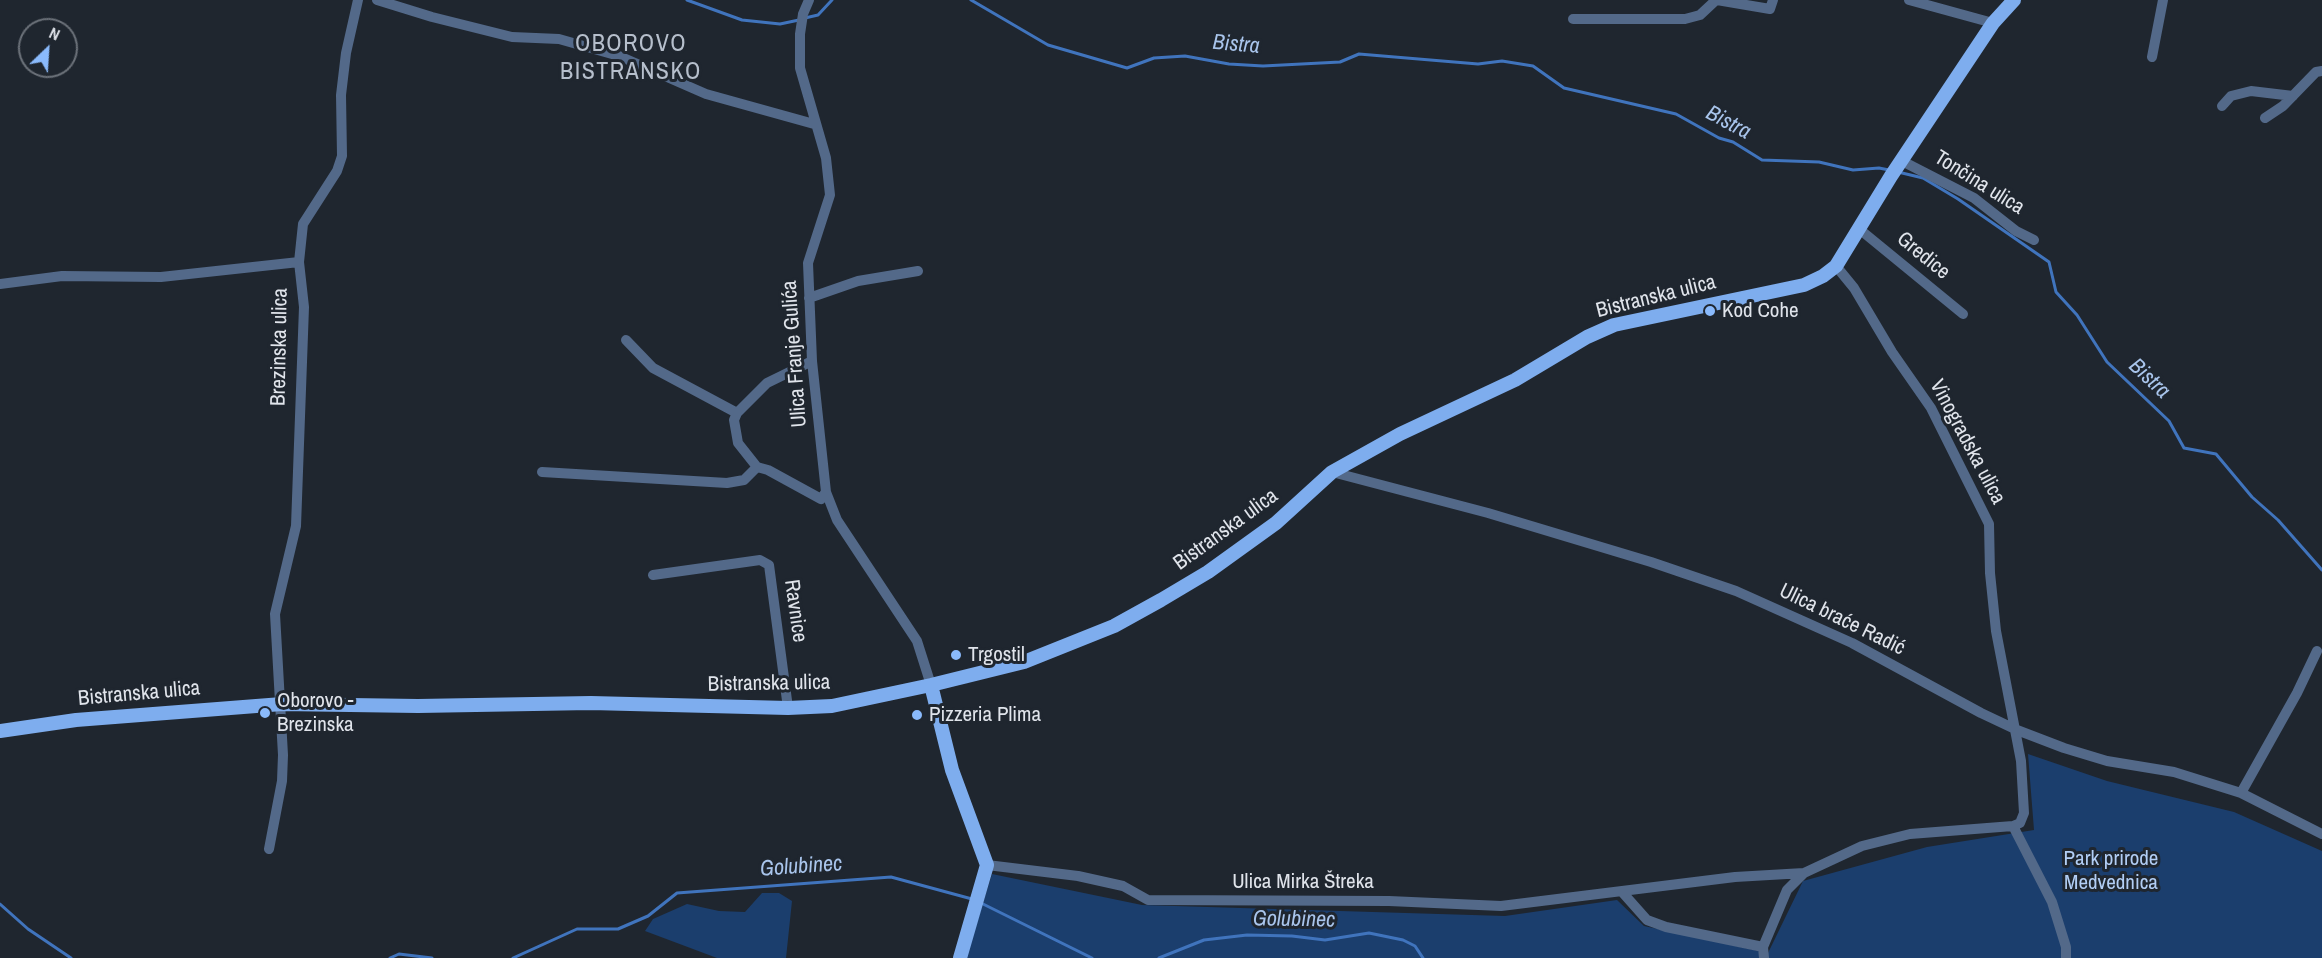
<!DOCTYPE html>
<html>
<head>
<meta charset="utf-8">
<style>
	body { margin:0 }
	#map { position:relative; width:2322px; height:958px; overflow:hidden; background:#1f262f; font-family:"Archivo Narrow",sans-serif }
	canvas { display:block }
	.north { position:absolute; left:18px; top:18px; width:60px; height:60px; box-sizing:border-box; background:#1f262f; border:2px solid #6c727a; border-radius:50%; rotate:25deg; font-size:16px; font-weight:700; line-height:24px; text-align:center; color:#e0e4eb }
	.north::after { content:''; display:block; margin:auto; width:21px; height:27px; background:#8abafc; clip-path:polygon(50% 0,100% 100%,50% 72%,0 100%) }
</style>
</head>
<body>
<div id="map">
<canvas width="2322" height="958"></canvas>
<div class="north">N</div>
</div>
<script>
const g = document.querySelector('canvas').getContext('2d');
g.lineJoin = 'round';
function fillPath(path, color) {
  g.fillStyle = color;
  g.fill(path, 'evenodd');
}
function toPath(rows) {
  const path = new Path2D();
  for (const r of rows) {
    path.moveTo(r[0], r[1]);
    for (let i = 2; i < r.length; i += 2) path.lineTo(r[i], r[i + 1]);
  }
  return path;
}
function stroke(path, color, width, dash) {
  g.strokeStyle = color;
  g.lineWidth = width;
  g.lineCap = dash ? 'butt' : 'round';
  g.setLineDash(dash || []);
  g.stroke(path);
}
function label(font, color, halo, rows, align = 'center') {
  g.font = font + ' "Archivo Narrow",sans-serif';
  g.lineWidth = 6;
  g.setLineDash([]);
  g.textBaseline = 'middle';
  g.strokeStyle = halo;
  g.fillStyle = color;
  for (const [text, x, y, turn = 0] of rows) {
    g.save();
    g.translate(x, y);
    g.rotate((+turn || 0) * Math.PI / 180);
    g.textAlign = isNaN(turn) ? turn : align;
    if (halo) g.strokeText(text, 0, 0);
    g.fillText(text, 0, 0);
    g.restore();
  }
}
fillPath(toPath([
	[2028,754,2107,781,2234,812,2322,851,2322,958,966,958,992,874,1142,905,1505,916,1617,900,1644,926,1768,953,1803,881,1927,847,2034,830],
	[762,893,779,893,792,901,786,958,717,958,645,931,653,919,687,904,719,911,745,912]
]), '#1b3e6d');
stroke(toPath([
	[687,0,742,20,780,24,799,20],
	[971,0,1048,45,1127,68,1154,58,1185,56,1229,64,1263,66,1340,62,1359,54,1478,64,1502,61,1533,66,1564,88,1676,114,1719,138,1733,142,1762,160,1819,162,1853,170,1879,168,1889,170],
	[805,18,818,15,832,0],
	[1898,172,1923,178,1958,199,2049,262,2056,292,2077,315,2107,362,2169,421,2184,448,2216,454,2252,497,2278,520,2322,570],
	[981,903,1092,958],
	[0,904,28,929,71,958],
	[390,958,399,954,432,958],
	[513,958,577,929,618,929,648,916,677,893,891,877,972,899],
	[1159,958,1204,940,1247,935,1292,936,1325,940,1369,933,1403,940,1415,946,1423,958]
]), '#4074bd', 3);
stroke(toPath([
	[377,0,432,17,512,37,559,39,619,56,706,94,814,124],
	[809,0,803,14,800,34,800,68,826,158,830,195,808,263,812,361,826,492,837,520,917,641,931,685],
	[1717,0,1770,9,1773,0],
	[1909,0,1993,23],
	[1573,19,1685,19,1700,15,1716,0],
	[2152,57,2163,0],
	[2222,106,2231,96,2251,91,2293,96],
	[2265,118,2283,106,2316,72,2322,71],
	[1902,161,1974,198,2016,231,2034,240],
	[1858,228,1963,314],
	[0,284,62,276,161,277,299,262],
	[809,298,858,281,918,271],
	[626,340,653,368,737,413],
	[757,467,738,443,734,420,737,413,767,383,812,361],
	[542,472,727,483,744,480,757,467,768,470,821,499,826,492],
	[1332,472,1488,513,1651,562,1736,591,1852,643,1981,713,2017,730,2064,748,2107,761,2174,772,2241,793,2322,834],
	[653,575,760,560,769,565,788,708],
	[2241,793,2297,693,2317,651],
	[2013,826,2052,902,2066,947,2066,958],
	[269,849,282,781,283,755,275,614,296,526,304,307,299,262,303,224,337,171,342,156,341,95,346,53,358,0],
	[987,865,1078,876,1123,886,1148,900,1389,901,1501,906,1735,877,1804,873,1862,846,1910,834,2013,826,2020,823,2024,813,2021,761,1996,631,1990,573,1989,524,1931,408,1892,352,1854,288,1836,266],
	[1623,893,1647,920,1666,927,1763,947],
	[1764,958,1763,947,1787,890,1804,873]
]), '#536989', 10);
stroke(toPath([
	[931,685,952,770,987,865,960,958],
	[0,731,76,720,282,704,418,706,591,703,788,708,832,706,931,685,1024,662,1114,626,1161,600,1208,572,1276,523,1332,472,1400,434,1515,380,1587,337,1614,325,1804,285,1823,276,1836,266,1891,176,1993,23,2014,0]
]), '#7eadee', 14);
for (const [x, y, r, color] of [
	[1710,311,6,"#8abafc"],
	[956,655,6,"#8abafc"],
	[265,713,6,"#8abafc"],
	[917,715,6,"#8abafc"]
]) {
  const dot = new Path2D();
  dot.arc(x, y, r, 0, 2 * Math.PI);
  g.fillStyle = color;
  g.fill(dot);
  stroke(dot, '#1f262f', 2);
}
label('21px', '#e0e4eb', '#1f262f', [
	["Tončina ulica",1979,183,32],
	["Gredice",1923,256,39],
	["Bistranska ulica",1656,297,-14],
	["Brezinska ulica",280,347,-89],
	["Ulica Franje Gulića",795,354,-94],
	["Vinogradska ulica",1967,442,62],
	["Bistranska ulica",1226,530,-36],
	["Ravnice",795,611,82],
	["Ulica braće Radić",1842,620,26],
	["Bistranska ulica",769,684,-1],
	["Bistranska ulica",139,694,-5],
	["Ulica Mirka Štreka",1303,882]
]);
label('21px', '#e0e4eb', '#1f262f', [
	["Kod Cohe",1722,311],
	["Trgostil",968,655],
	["Oborovo -",277,701],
	["Brezinska",277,725],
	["Pizzeria Plima",929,715]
], 'left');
label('21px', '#b2cef5', '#1f262f', [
	["Park prirode",2111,859],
	["Medvednica",2111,883]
]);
label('italic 22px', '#a9c5ec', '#1f262f', [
	["Bistra",1236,45,5],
	["Bistra",1728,123,28],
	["Bistra",2149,379,43],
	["Golubinec",801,867,-4],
	["Golubinec",1294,920,1]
]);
g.letterSpacing = '1.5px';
label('24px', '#b6bfcc', '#1f262f', [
	["OBOROVO",631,45],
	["BISTRANSKO",631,73]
]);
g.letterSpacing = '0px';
</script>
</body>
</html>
